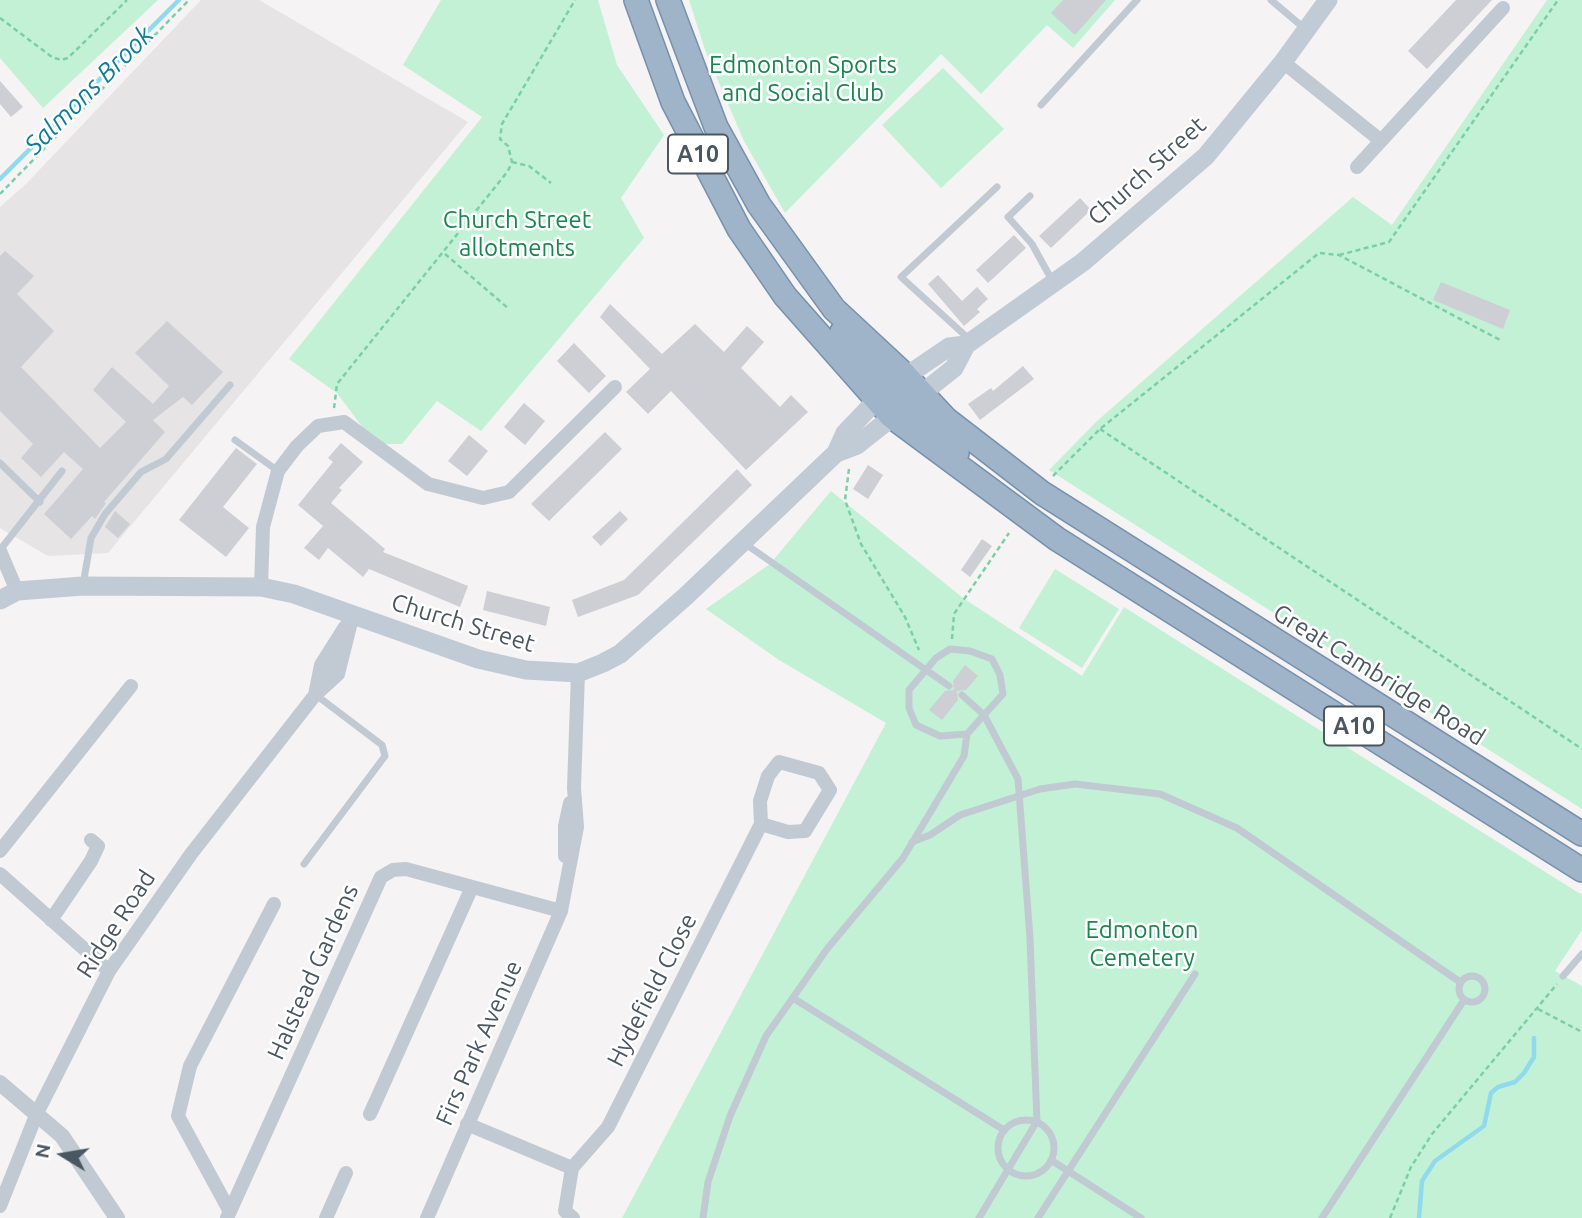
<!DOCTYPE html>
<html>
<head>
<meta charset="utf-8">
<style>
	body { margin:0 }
	#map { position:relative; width:1582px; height:1218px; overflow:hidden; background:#f5f3f3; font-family:Ubuntu,sans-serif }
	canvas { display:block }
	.north { position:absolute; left:28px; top:1120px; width:70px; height:70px; -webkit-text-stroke:5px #fff; paint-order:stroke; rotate:281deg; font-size:19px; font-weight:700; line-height:28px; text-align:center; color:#4a5661 }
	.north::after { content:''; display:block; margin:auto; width:24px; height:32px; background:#4a5661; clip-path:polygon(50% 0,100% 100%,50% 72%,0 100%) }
</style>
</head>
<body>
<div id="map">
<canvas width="1582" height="1218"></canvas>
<div class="north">N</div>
</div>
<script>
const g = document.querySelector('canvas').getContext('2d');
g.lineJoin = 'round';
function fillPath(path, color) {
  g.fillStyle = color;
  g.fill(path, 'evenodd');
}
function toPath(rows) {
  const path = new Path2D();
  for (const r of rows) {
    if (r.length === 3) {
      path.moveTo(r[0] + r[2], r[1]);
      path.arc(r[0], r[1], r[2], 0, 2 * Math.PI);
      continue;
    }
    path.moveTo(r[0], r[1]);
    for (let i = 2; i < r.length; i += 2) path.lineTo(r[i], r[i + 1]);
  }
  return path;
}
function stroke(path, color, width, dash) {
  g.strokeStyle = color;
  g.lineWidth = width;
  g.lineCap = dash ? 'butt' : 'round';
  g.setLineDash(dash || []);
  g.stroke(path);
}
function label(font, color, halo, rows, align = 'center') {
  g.font = font + ' Ubuntu,sans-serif';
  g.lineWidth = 5;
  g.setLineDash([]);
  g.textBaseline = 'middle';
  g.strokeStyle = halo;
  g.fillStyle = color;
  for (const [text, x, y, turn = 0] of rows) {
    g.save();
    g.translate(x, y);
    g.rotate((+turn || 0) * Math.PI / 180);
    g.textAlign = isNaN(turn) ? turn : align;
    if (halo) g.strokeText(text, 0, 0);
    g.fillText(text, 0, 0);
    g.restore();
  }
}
fillPath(toPath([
	[201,0,259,0,468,122,108,553,48,556,0,528,0,207,26,184]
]), '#e6e4e5');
fillPath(toPath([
	[0,0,158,0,43,108,0,58],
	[441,0,598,0,617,65,664,135,621,198,644,238,481,431,437,401,402,444,375,444,337,393,289,359,482,117,403,65],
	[689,0,1115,0,1073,48,1047,25,981,94,941,54,785,213,744,141,705,50],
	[1547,0,1582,0,1582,809,1049,470,1096,422,1353,197,1392,225],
	[943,68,1004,129,941,188,882,125],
	[831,491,963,598,1082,676,1124,607,1582,895,1582,930,1555,971,1582,986,1582,1218,622,1218,886,723,779,660,706,609,770,564],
	[1055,569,1119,609,1082,668,1019,628]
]), '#c3f1d5');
stroke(toPath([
	[0,179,179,0],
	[1419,1218,1422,1181,1435,1161,1484,1126,1491,1093,1498,1087,1515,1082,1524,1073,1534,1057,1534,1038]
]), '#90daee', 4.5);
fillPath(toPath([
	[1063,0,1106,0,1075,35,1051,13],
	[1456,0,1492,0,1427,69,1408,51],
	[0,81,23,107,11,117,0,104],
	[1080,198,1091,210,1051,248,1039,236],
	[1014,235,1026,248,988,283,976,270],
	[5,251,34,276,17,294,54,331,21,367,100,448,126,422,93,390,112,367,153,404,169,386,135,353,167,321,223,372,192,405,183,397,153,420,165,432,104,502,106,503,95,519,92,516,71,539,44,514,83,469,64,452,41,477,21,458,33,444,0,411,0,256],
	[938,275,962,301,977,287,988,299,977,309,980,312,964,326,928,284],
	[1441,282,1510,310,1503,329,1433,300],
	[610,304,662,354,695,324,724,352,747,326,764,342,741,368,780,407,791,395,808,412,746,470,671,391,648,414,626,392,650,369,600,317],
	[574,343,606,376,589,393,557,361],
	[1023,366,1034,379,980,420,968,404,991,388,993,391],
	[524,403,545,421,525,445,504,427],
	[605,432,622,449,549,521,531,504],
	[469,435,488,451,467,476,448,461],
	[341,443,363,462,339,488,342,490,331,503,385,549,383,552,468,586,460,607,369,569,363,577,328,548,319,560,304,548,323,526,298,505,333,462,328,458],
	[236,448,257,464,223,507,249,528,226,557,179,520],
	[868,465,883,475,868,499,853,489],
	[737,469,752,485,638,595,578,617,572,600,624,580],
	[115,511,130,524,118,538,105,527],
	[620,511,628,519,601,546,592,537],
	[982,539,992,546,970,577,961,570],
	[487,591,550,607,546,626,483,610],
	[965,665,978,676,966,690,957,691,958,700,942,720,929,710,945,691,954,690,953,681]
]), '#cdcfd5');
const trunk = toPath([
	[636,0,673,102,739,229,785,296,891,416,1057,539,1582,870],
	[668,0,716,127,759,205,834,309,905,375,946,419,1042,493,1582,834],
	[842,332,883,380,891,416],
	[905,375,908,404,957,453]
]);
stroke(trunk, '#7690ad', 26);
stroke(toPath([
	[0,18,52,57,61,60,68,58,127,0],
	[512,162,529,166,551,183],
	[0,194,189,0],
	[445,254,509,309],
	[1339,255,1389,242,1558,0],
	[334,408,337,384,508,171,512,162,508,146,500,139,502,124,575,0],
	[1100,429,1582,749],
	[849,469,845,500,861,544,905,617,919,650],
	[1053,476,1100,429,1319,253,1339,255,1500,340],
	[952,639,954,614,1009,533],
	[1538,1009,1582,1032],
	[1390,1218,1411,1167,1432,1134,1557,984]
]), '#7ad0a6', 2.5, [5, 3.5]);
stroke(toPath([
	[1271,0,1304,28],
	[1041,105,1137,0],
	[1030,196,1008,217,1032,244,1053,282],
	[969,339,901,277,997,187],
	[235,440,278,471],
	[0,463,40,502],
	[744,543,949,686],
	[0,550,62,471],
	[83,585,91,538,105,514,141,472,166,459,230,385],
	[323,682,338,648],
	[962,695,984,715,967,734,940,736,916,725,909,708,909,690,936,658,950,649,970,651,992,659,1000,675,1003,694,984,715,1018,779,1030,938,1035,1071,1037,1121,979,1218],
	[912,842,930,835,960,815,1040,789,1075,784,1160,794,1237,828,1460,982],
	[304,864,385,756,382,745,316,695],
	[1472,989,13],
	[1563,976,1582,954],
	[793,998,1004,1130],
	[1026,1148,28],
	[1051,1160,1141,1218],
	[703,1218,708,1182,730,1116,766,1036,827,949,903,858,964,756,967,734],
	[1038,1218,1195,974],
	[1322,1218,1464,1000]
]), '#c1cad2', 7);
stroke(toPath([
	[1283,62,1380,140],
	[1357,167,1503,8],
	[0,551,17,591],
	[261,587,263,527,278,471,297,446,318,426,344,422,428,484,483,498,509,492,615,387],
	[315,695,321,665,345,627],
	[0,851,131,686],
	[565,856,565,826,570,803],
	[0,874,109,971],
	[51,920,91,861,98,846,91,840],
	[370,1114,472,887],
	[467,1124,572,1168],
	[0,1206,37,1113,109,971,191,854,315,695,338,674,353,614],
	[229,1210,178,1116,190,1066,274,904],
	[227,1218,381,877,393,870,406,869,561,911],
	[326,1218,346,1173],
	[427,1218,561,911,577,827,574,788,578,673],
	[573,1218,565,1211,572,1168,608,1127,761,824,760,801,768,776,779,762,819,773,830,790,805,831,788,832,761,824]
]), '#c1cad2', 14);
stroke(toPath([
	[0,1083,62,1136,117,1218]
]), '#c1cad2', 16);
stroke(toPath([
	[836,453,857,445,954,368,966,345],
	[0,600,17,591,83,586,261,587,294,594,478,659,526,670,578,673,603,663,620,654,686,596,836,453,845,433,887,389,949,347,966,345,1083,262,1206,156,1283,62,1328,0]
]), '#c1cbd6', 19);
stroke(trunk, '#9fb4c9', 23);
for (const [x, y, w] of [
	[698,154,60],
	[1354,726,60]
]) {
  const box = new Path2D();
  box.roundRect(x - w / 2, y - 19.5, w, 39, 5);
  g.fillStyle = '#fff';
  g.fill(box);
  stroke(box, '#4a5661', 2);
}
label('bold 23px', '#4a5661', null, [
	["A10",698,154],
	["A10",1354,726]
]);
label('24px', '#17864f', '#fff', [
	["Edmonton Sports",803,65],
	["and Social Club",803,93],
	["Church Street",517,220],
	["allotments",517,248],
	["Edmonton",1142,930],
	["Cemetery",1142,958]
]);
label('24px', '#4a5661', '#fff', [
	["Church Street",1147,171,-42],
	["Church Street",463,623,17],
	["Great Cambridge Road",1379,675,32],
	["Ridge Road",116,924,-57],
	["Halstead Gardens",313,972,-66],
	["Hydefield Close",652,990,-63],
	["Firs Park Avenue",479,1043,-66]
]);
label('italic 26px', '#0c7c9b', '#fff', [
	["Salmons Brook",89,90,-45]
]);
</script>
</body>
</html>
